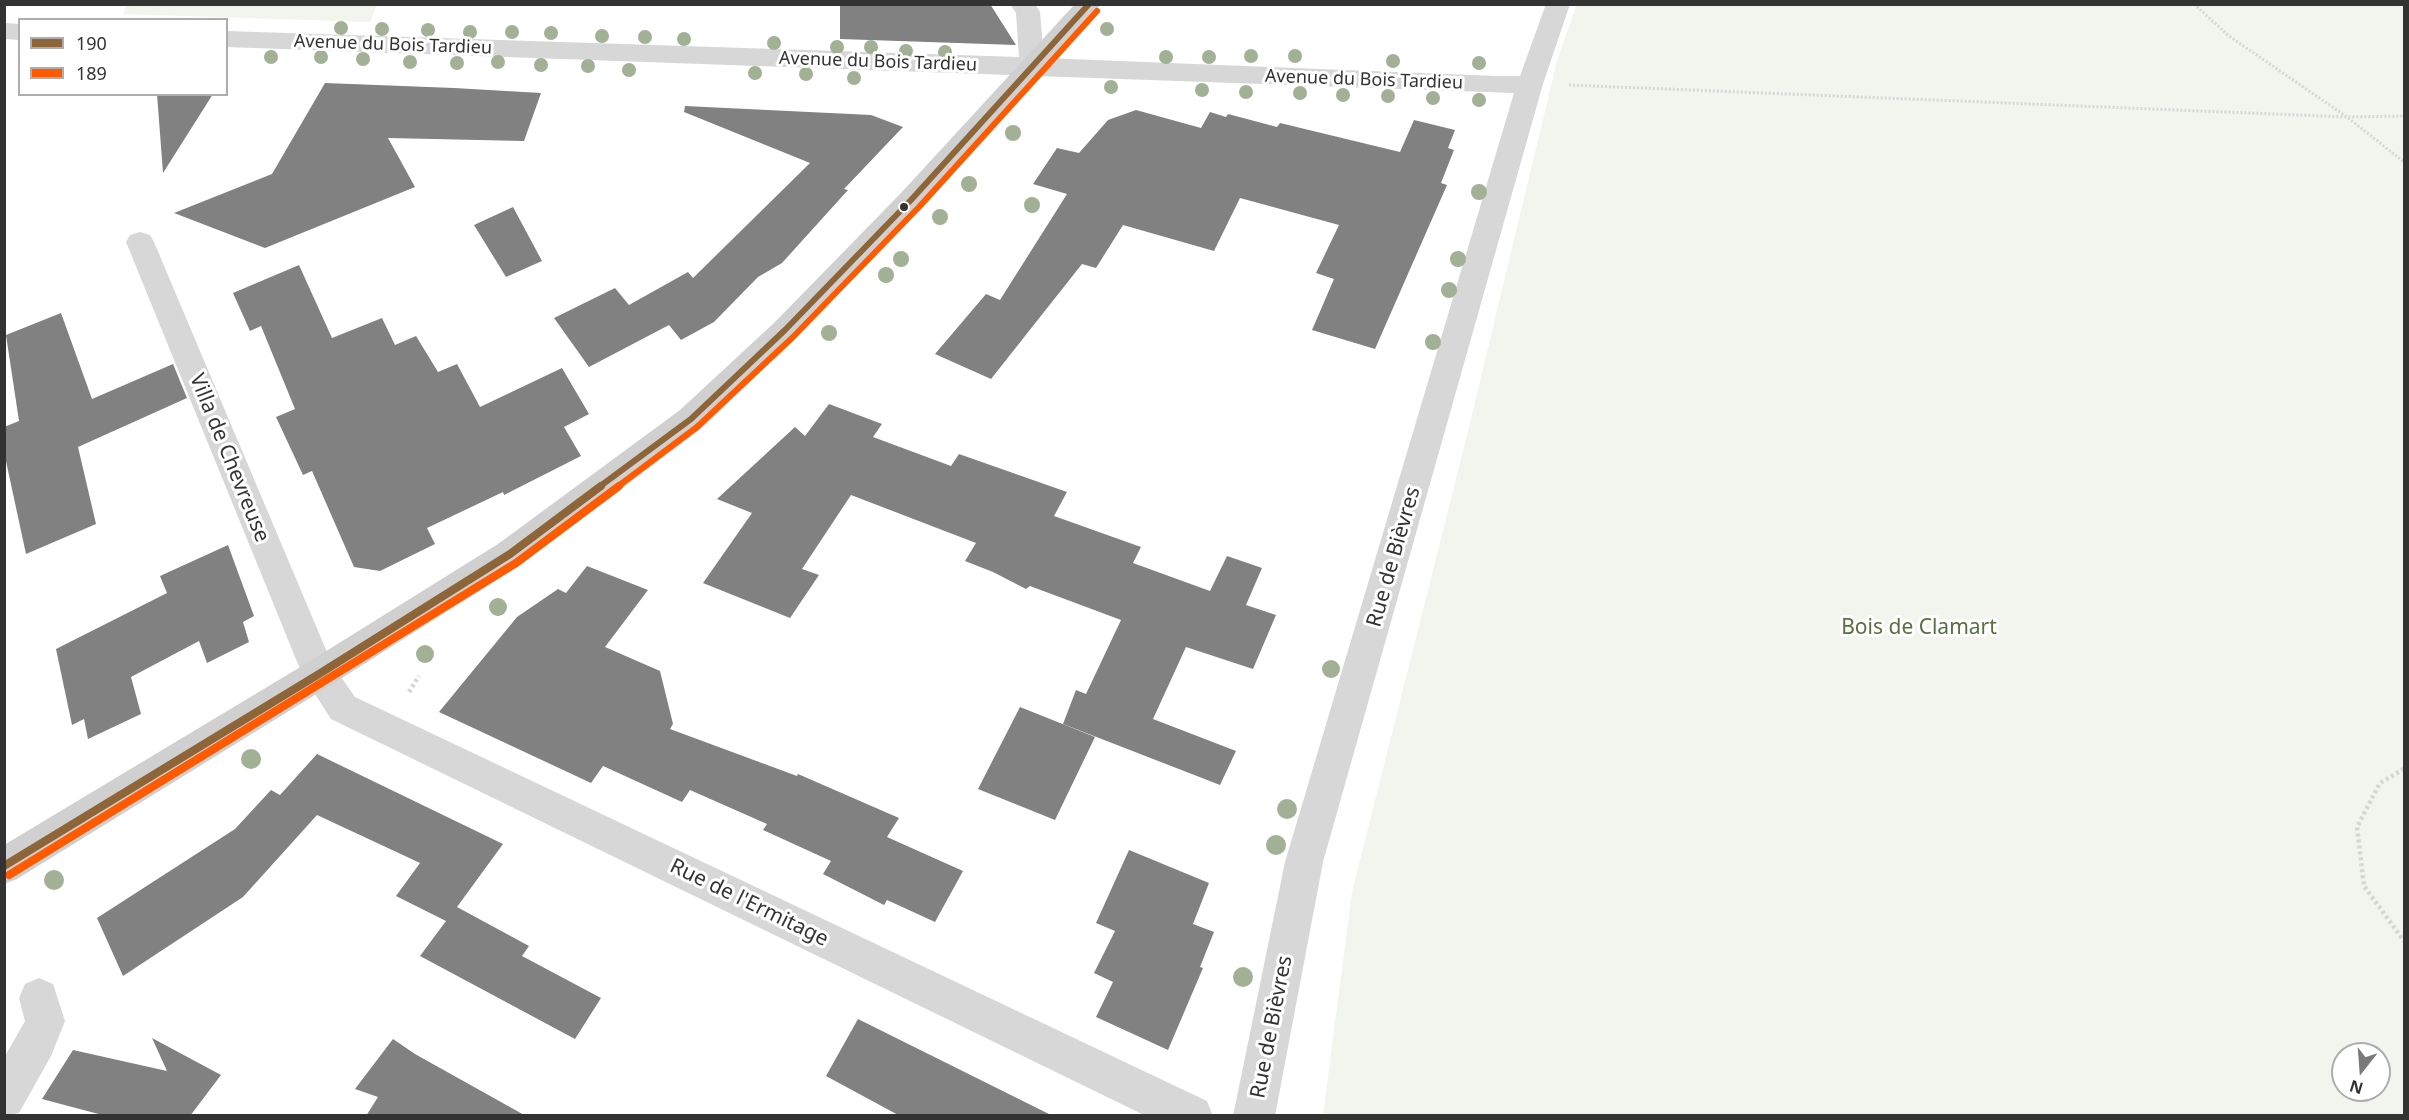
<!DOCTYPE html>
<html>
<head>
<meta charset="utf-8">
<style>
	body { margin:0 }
	#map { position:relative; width:2409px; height:1120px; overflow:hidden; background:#fff; font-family:"Noto Sans",sans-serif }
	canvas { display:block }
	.frame { position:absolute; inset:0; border:6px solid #333; pointer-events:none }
	.legend { position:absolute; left:18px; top:18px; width:210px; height:78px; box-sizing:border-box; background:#fff; border:2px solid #adadad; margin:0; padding:8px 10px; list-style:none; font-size:18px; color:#333 }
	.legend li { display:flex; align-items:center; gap:12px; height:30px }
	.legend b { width:30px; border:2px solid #adadad }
	.north { position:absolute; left:2331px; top:1042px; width:60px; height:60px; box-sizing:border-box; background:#fff; border:2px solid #adadad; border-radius:50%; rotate:197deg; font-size:16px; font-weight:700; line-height:24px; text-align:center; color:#333 }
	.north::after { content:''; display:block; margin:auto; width:21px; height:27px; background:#7a7a7a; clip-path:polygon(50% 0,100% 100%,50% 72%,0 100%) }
</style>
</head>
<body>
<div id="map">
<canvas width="2409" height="1120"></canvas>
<div class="frame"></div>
<ul class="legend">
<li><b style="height:8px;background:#8d6539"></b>190</li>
<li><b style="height:8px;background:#ff5a00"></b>189</li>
</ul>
<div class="north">N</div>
</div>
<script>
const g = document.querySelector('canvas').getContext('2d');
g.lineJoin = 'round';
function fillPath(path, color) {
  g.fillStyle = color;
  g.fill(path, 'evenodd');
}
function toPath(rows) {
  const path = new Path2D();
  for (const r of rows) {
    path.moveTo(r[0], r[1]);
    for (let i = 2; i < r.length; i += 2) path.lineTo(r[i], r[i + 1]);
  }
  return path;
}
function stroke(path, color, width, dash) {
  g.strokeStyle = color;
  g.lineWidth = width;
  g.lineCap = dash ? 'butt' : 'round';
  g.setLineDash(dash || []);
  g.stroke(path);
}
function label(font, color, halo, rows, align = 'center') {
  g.font = font + ' "Noto Sans",sans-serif';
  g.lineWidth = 6;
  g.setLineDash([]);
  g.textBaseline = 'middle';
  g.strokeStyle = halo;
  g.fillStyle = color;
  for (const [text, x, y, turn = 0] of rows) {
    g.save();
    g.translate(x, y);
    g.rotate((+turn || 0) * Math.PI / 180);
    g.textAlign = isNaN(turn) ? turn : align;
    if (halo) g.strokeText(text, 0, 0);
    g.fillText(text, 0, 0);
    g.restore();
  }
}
fillPath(toPath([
	[1577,4,2404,5,2404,1115,1323,1115,1352,892,1468,431,1557,61],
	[2343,1054,2379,1054,2379,1090,2343,1090],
	[126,5,377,4,377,5,370,22,123,14]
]), '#f1f5ed');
fillPath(toPath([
	[840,4,990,4,1016,45,840,39],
	[325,83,454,88,541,93,524,141,388,138,415,187,265,248,174,213,272,174],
	[157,94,213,94,163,173],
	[685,106,871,115,903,127,844,189,848,190,782,263,758,277,714,322,681,340,669,325,589,367,554,318,615,288,629,305,688,272,693,278,810,163,684,112],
	[1136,110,1201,128,1210,112,1226,117,1228,114,1277,127,1280,123,1400,152,1414,120,1455,130,1448,148,1454,150,1441,183,1447,185,1375,349,1312,330,1334,279,1316,273,1339,225,1240,198,1214,251,1123,225,1096,268,1082,264,991,379,935,354,986,294,1000,300,1067,194,1033,184,1057,148,1079,153,1108,120],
	[513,207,542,261,506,277,474,225],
	[299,265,332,338,382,318,395,345,416,336,438,372,457,364,480,407,562,368,589,414,564,427,581,456,504,495,503,492,427,528,435,544,380,571,354,567,312,471,303,475,276,417,295,409,261,326,250,331,233,293],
	[61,313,92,399,173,364,187,398,78,447,96,524,26,554,4,452,4,427,19,421,6,335],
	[829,404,882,424,873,437,951,466,959,454,1067,492,1054,516,1141,547,1133,563,1210,591,1227,556,1262,568,1246,605,1276,615,1253,669,1186,647,1153,719,1236,751,1220,785,1063,724,1076,690,1086,694,1121,620,1030,586,1026,589,993,572,965,561,976,543,851,495,802,569,819,575,790,618,703,583,752,513,717,499,795,427,805,436],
	[228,545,254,616,243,622,249,642,207,663,199,641,131,677,141,714,88,739,84,719,72,725,56,649,167,593,160,576],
	[587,566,648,590,605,647,660,671,673,724,670,729,797,776,798,774,899,818,887,837,963,871,935,922,887,900,884,905,823,874,831,861,763,830,767,824,690,790,682,802,603,766,591,783,439,712,517,617,558,589,566,593],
	[1020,707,1095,737,1055,820,978,789],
	[317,754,503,844,457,907,529,946,522,956,601,998,575,1039,420,956,446,921,396,896,420,863,317,815,243,897,123,976,97,918,235,829,271,790,280,795],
	[1129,850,1209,883,1193,924,1214,932,1200,967,1203,968,1168,1050,1096,1017,1113,982,1094,973,1115,931,1096,923],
	[858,1019,1053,1116,900,1116,826,1076],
	[152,1038,221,1075,190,1116,106,1116,42,1099,73,1050,167,1071],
	[393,1039,415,1054,526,1116,366,1116,378,1097,355,1089]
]), '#818181');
stroke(toPath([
	[2194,4,2229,36,2347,117,2404,162],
	[1569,85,2347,117,2404,116]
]), '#d6d6d6', 3, [2, 2]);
stroke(toPath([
	[409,692,419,676],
	[2404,769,2380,783,2357,827,2364,886,2404,941]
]), '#d6d6d6', 4.5, [3, 3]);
fillPath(toPath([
	[1010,4,1035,4,1040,12,1044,58,1496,76,1520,76,1546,4,1570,4,1543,84,1323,862,1275,1116,1233,1116,1285,862,1514,93,226,47,226,31,1019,57,1016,13,1010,4],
	[4,23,20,24,20,40,4,39,4,23],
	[140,232,150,235,154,242,332,664,355,697,1207,1101,1213,1116,1146,1116,331,719,302,674,126,242,130,235,140,232],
	[39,978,53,984,65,1021,51,1056,19,1113,4,1116,4,1058,25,1021,19,998,25,984,39,978]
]), '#d7d7d7');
fillPath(toPath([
	[1075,4,1101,4,921,207,795,338,702,428,522,564,331,685,17,879,4,884,4,845,307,663,498,544,680,410,775,322,901,193,1075,4]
]), '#d0d0d0');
stroke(toPath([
	[599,487,691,419,785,330,911,200,1089,4]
]), '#8d6539', 6);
stroke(toPath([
	[4,866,319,674,510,554,601,486]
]), '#8d6539', 8);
stroke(toPath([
	[617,487,697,427,793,337,919,207,1097,11]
]), '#ff5a00', 6);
stroke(toPath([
	[9,875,516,563,619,486]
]), '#ff5a00', 8);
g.fillStyle = '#a2b095';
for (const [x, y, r] of [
	[341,28,7],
	[382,29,7],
	[1107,29,7],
	[428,30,7],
	[470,32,7],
	[512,32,7],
	[551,33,7],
	[602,36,7],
	[645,37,7],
	[684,39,7],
	[774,43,7],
	[837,47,7],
	[871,47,7],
	[906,51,7],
	[945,52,7],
	[1251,56,7],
	[1295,56,7],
	[271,57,7],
	[321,57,7],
	[1166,57,7],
	[1209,57,7],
	[363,59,7],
	[1393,61,7],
	[410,62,7],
	[498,62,7],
	[457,63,7],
	[1479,63,7],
	[541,65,7],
	[588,66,7],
	[629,70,7],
	[755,73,7],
	[806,74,7],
	[854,78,7],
	[1111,87,7],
	[1202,90,7],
	[1246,92,7],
	[1300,93,7],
	[1343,95,7],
	[1388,96,7],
	[1433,98,7],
	[1479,100,7],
	[1013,133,8],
	[969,184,8],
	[1479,192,8],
	[1032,205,8],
	[940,217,8],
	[901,259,8],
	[1458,259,8],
	[886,275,8],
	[1449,290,8],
	[829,333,8],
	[1433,342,8],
	[498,607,9],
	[425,654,9],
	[1331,669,9],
	[251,759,10],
	[1287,809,10],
	[1276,845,10],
	[54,880,10],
	[1243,977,10]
]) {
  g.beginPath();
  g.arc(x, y, r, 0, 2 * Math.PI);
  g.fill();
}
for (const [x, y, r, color] of [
	[904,207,5,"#333"]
]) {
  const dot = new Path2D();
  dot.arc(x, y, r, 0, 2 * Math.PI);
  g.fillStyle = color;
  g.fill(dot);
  stroke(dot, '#fff', 2);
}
label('18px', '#333', '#fff', [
	["Avenue du Bois Tardieu",393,45,2],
	["Avenue du Bois Tardieu",878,62,2],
	["Avenue du Bois Tardieu",1364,80,2]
]);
label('21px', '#333', '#fff', [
	["Villa de Chevreuse",229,458,68],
	["Rue de Bièvres",1394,557,-74],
	["Rue de l'Ermitage",749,903,26],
	["Rue de Bièvres",1272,1027,-79]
]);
label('21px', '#56703f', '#fff', [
	["Bois de Clamart",1919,628]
]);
</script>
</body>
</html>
